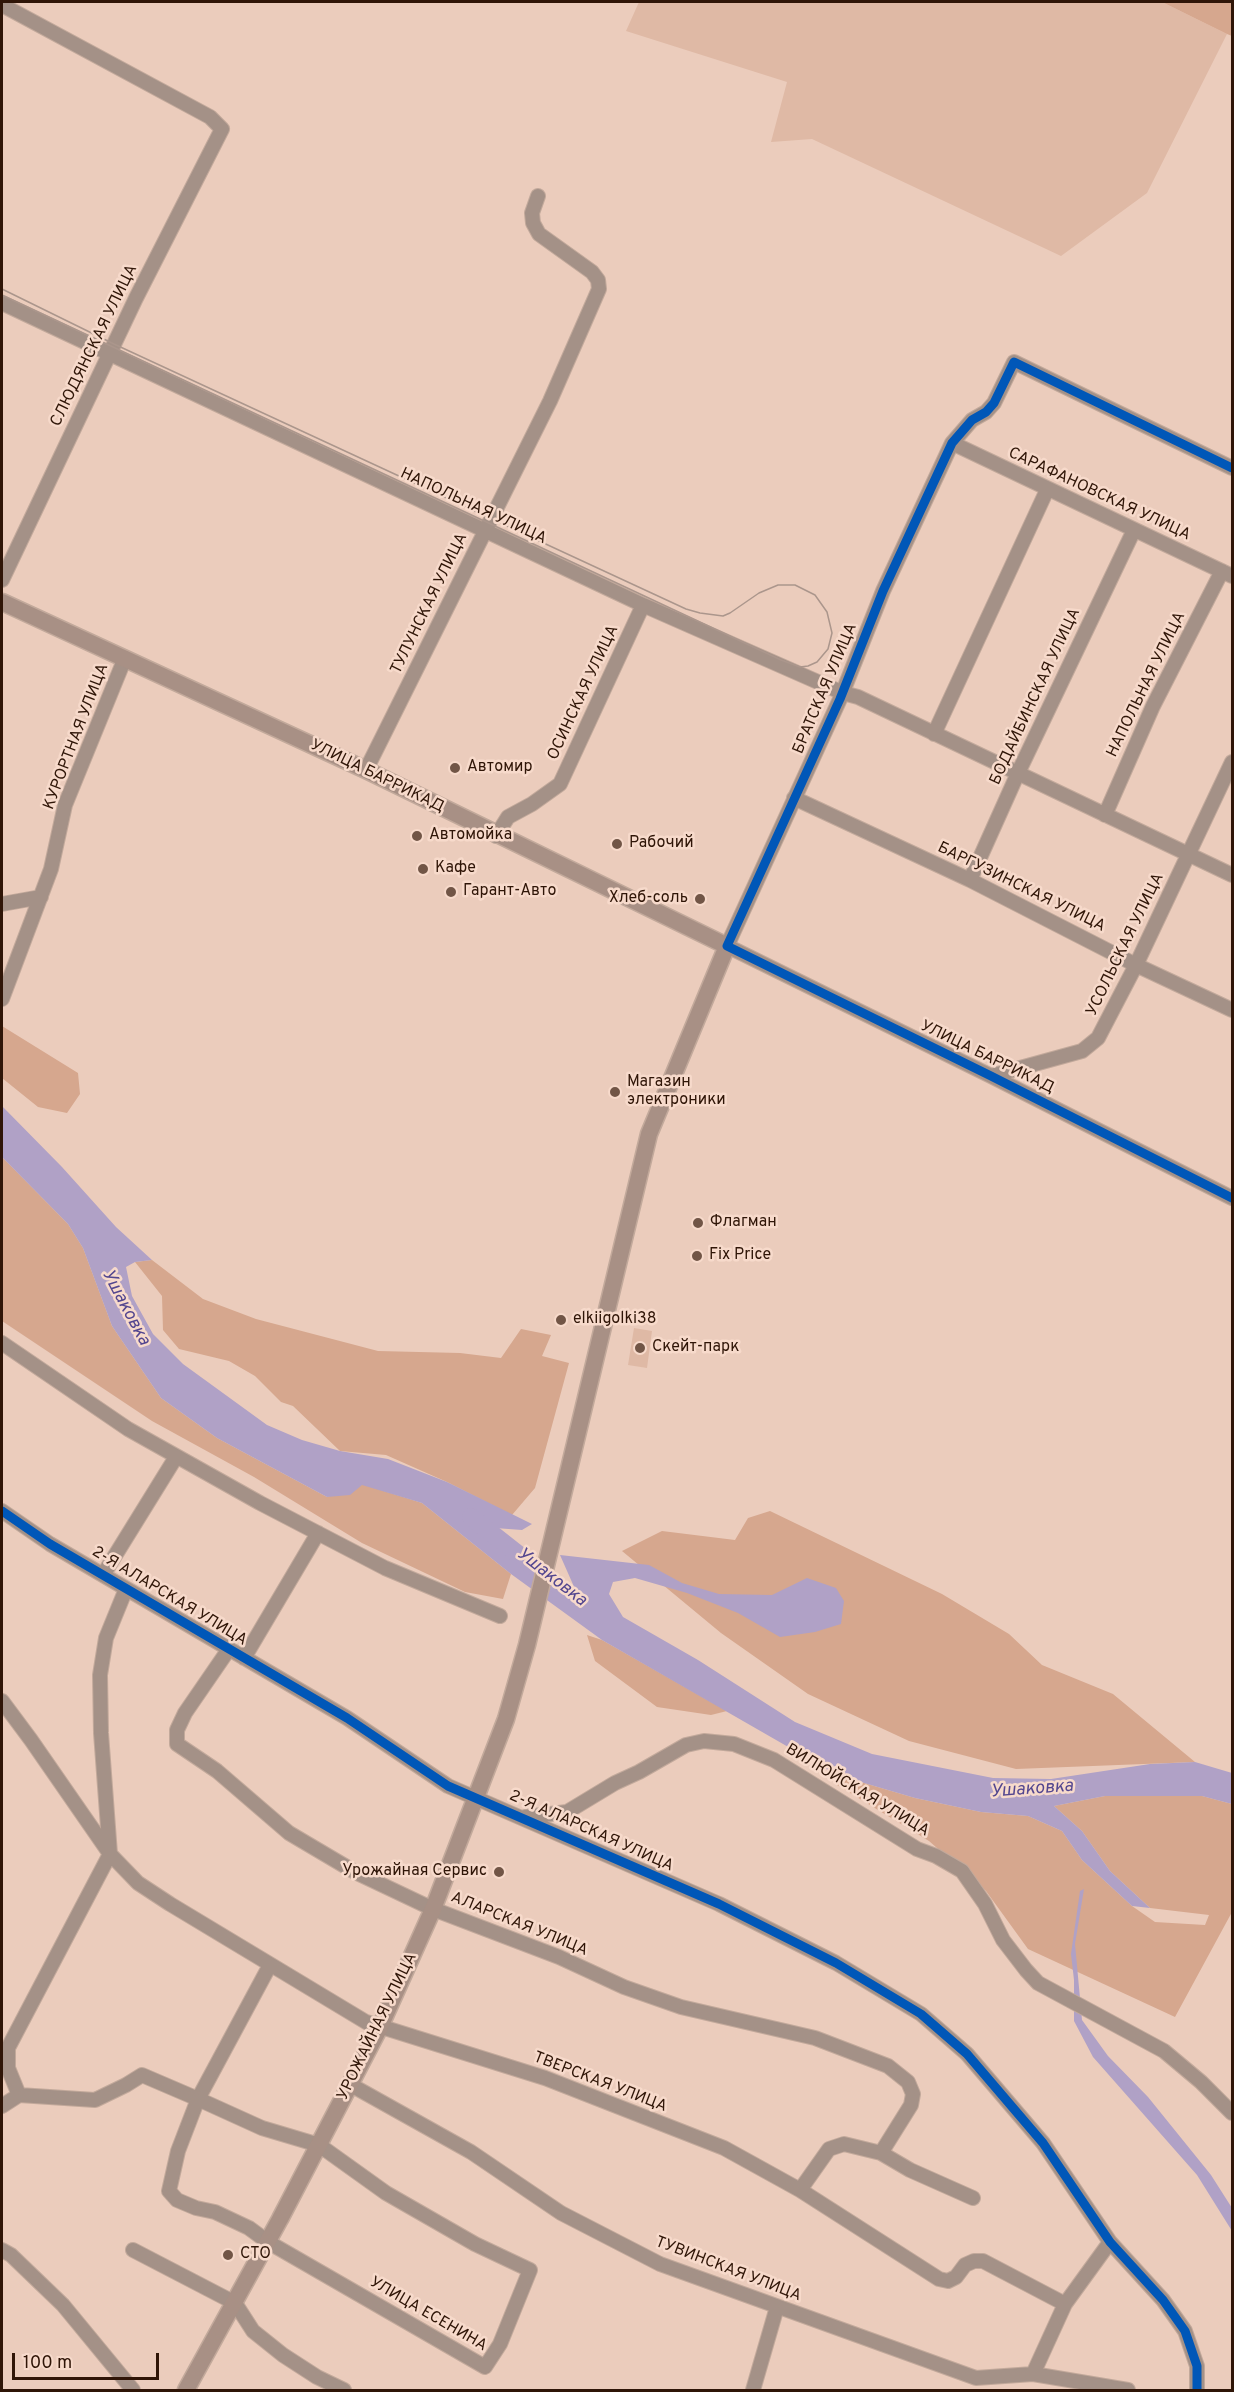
<!DOCTYPE html>
<html>
<head>
<meta charset="utf-8">
<style>
	body { margin:0 }
	#map { position:relative; width:1234px; height:2392px; overflow:hidden; background:#ebccbc; font-family:Overpass,sans-serif }
	canvas { display:block }
	.frame { position:absolute; inset:0; border:3px solid #2f1507; pointer-events:none }
	.scale { position:absolute; left:12px; top:2353px; width:147px; height:27px; box-sizing:border-box; border:3px solid #2f1507; border-top:0; padding-left:8px; font-size:18px; line-height:21px; white-space:nowrap; color:#2f1507; -webkit-text-stroke:4px #f7dacb; paint-order:stroke }
</style>
</head>
<body>
<div id="map">
<canvas width="1234" height="2392"></canvas>
<div class="frame"></div>
<div class="scale">100 m</div>
</div>
<script>
const g = document.querySelector('canvas').getContext('2d');
g.lineJoin = 'round';
function fillPath(path, color) {
  g.fillStyle = color;
  g.fill(path, 'evenodd');
}
function toPath(rows) {
  const path = new Path2D();
  for (const r of rows) {
    path.moveTo(r[0], r[1]);
    for (let i = 2; i < r.length; i += 2) path.lineTo(r[i], r[i + 1]);
  }
  return path;
}
function stroke(path, color, width, dash) {
  g.strokeStyle = color;
  g.lineWidth = width;
  g.lineCap = dash ? 'butt' : 'round';
  g.setLineDash(dash || []);
  g.stroke(path);
}
function label(font, color, halo, rows, align = 'center') {
  g.font = font + ' Overpass,sans-serif';
  g.lineWidth = 5;
  g.setLineDash([]);
  g.textBaseline = 'middle';
  g.strokeStyle = halo;
  g.fillStyle = color;
  for (const [text, x, y, turn = 0] of rows) {
    g.save();
    g.translate(x, y);
    g.rotate((+turn || 0) * Math.PI / 180);
    g.textAlign = isNaN(turn) ? turn : align;
    if (halo) g.strokeText(text, 0, 0);
    g.fillText(text, 0, 0);
    g.restore();
  }
}
fillPath(toPath([
	[639,2,1162,2,1227,34,1147,193,1061,256,812,139,771,142,787,82,626,31],
	[634,1328,652,1331,647,1368,628,1365]
]), '#dfb9a5');
fillPath(toPath([
	[1162,2,1232,2,1232,36,1227,34],
	[2,1026,78,1073,80,1094,67,1113,38,1107,2,1078],
	[2,1157,68,1224,83,1248,112,1326,161,1398,217,1438,327,1497,362,1484,422,1503,511,1574,503,1599,465,1592,362,1543,254,1477,152,1421,2,1321],
	[152,1260,203,1299,256,1319,378,1351,460,1353,501,1358,521,1329,551,1335,542,1356,569,1363,535,1488,512,1515,447,1482,386,1455,340,1451,293,1406,281,1402,255,1376,229,1361,179,1349,163,1330,162,1296,135,1262],
	[770,1511,942,1594,1009,1634,1042,1665,1113,1694,1195,1762,1016,1769,909,1741,808,1694,721,1633,622,1551,662,1531,735,1540,748,1518],
	[587,1635,602,1640,727,1711,711,1715,657,1707,595,1661],
	[837,1775,915,1798,981,1812,1028,1816,1062,1831,1082,1860,1132,1906,1155,1922,1205,1925,1209,1915,1150,1908,1110,1871,1082,1831,1054,1806,1105,1796,1202,1796,1232,1804,1232,1912,1175,2017,1028,1949,986,1891,929,1841,837,1785]
]), '#d6a78e');
fillPath(toPath([
	[2,1106,62,1167,116,1227,152,1260,135,1262,126,1267,132,1296,153,1334,183,1364,267,1425,302,1440,340,1451,388,1459,447,1482,532,1524,522,1530,495,1528,484,1536,533,1571,556,1579,575,1589,560,1555,649,1565,682,1583,719,1594,772,1595,807,1578,836,1588,844,1601,841,1624,815,1632,780,1637,738,1613,687,1593,635,1578,613,1582,609,1594,623,1617,698,1660,795,1722,872,1754,993,1778,1051,1779,1150,1764,1195,1762,1232,1773,1232,1804,1202,1796,1105,1796,1054,1806,1082,1831,1110,1871,1150,1908,1132,1906,1082,1860,1062,1831,1028,1816,981,1812,915,1798,837,1775,602,1640,511,1574,422,1503,362,1485,350,1495,327,1497,217,1438,161,1398,112,1326,83,1248,68,1224,2,1157],
	[1084,1889,1075,1944,1082,2020,1108,2056,1148,2097,1211,2175,1232,2208,1232,2231,1197,2175,1093,2057,1074,2021,1074,1980,1071,1954,1080,1891]
]), '#b0a1c6');
stroke(toPath([
	[471,1517,556,1584]
]), '#b0a1c6', 18);
const minor = toPath([
	[2,5,210,117,222,129,136,298,2,580],
	[2,303,643,605,843,693,858,697,1232,875],
	[952,443,1232,576],
	[1232,468,1014,362,994,403,986,412,972,420,952,443,883,591,840,699,727,946,991,1076,1232,1198],
	[934,734,1047,490],
	[366,770,550,401,599,289,598,280,592,272,539,234,533,223,532,213,538,196],
	[794,798,970,880,1136,965,1232,1010],
	[1105,815,1153,706,1222,571],
	[496,836,508,817,532,804,560,784,643,605],
	[970,880,1018,773,1134,530],
	[2,904,41,897],
	[2,999,51,869,65,805,125,658],
	[991,1076,1082,1051,1098,1038,1136,965,1232,762],
	[2,1343,128,1429,260,1503,385,1568,500,1616],
	[2,1511,50,1544,347,1718,448,1786,719,1904,836,1963,921,2014,967,2054,1043,2143,1110,2242,1163,2300,1185,2331,1197,2366,1197,2390],
	[103,1575,176,1457],
	[229,1649,185,1713,177,1730,177,1744,217,1771,289,1833,355,1872,433,1909,559,1957,624,1987,681,2007,815,2038,888,2066,908,2082,913,2094,911,2105,881,2153],
	[244,1658,318,1533],
	[2,1701,31,1740,110,1854,138,1883,170,1904,366,2022,545,2078,724,2148,800,2190,939,2279,948,2281,956,2277,965,2265,974,2261,983,2261,1065,2304],
	[525,1817,567,1812,615,1783,639,1772,686,1745,704,1741,734,1744,774,1760,917,1849,936,1856,962,1871,985,1904,1003,1940,1026,1970,1038,1983,1164,2051,1201,2082,1232,2113],
	[351,2085,471,2152,561,2213,660,2264,976,2378,1033,2374,1128,2390],
	[19,2095,95,2100,126,2085,142,2075,198,2099,262,2128,319,2145,386,2193,475,2244,530,2270,500,2344,485,2367,268,2242,249,2228,215,2212,196,2208,177,2200,169,2191,178,2151,198,2099,270,1965],
	[2,2106,19,2095,8,2068,8,2048,110,1854,101,1733,100,1675,106,1638,126,1589],
	[800,2190,829,2149,844,2144,881,2153,910,2170,973,2198],
	[2,2250,11,2255,63,2305,133,2390],
	[133,2250,235,2303,253,2331,283,2355,317,2377,344,2390],
	[1033,2374,1065,2304,1110,2242],
	[753,2390,777,2307]
]);
const major = toPath([
	[2,602,366,770,727,946,649,1134,527,1645,506,1719,433,1909,380,2027,280,2219,186,2390]
]);
stroke(minor, '#c2a99b', 16);
stroke(major, '#c2a99b', 19);
stroke(minor, '#a49187', 14);
stroke(major, '#a89085', 16);
stroke(toPath([
	[2,289,114,344,686,609,700,613,723,616,730,613,759,593,778,585,795,585,815,595,827,612,832,633,828,649,817,662,808,666,800,667,781,660,2,295]
]), '#ab968c', 1.5);
stroke(toPath([
	[1232,468,1014,362,994,403,986,412,972,420,952,443,883,591,840,699,727,946,991,1076,1232,1198],
	[2,1511,50,1544,347,1718,448,1786,719,1904,836,1963,921,2014,967,2054,1043,2143,1110,2242,1163,2300,1185,2331,1197,2366,1197,2390]
]), '#0057b8', 9);
for (const [x, y, r, color] of [
	[455,768,6,"#715546"],
	[417,836,6,"#715546"],
	[617,844,6,"#715546"],
	[423,869,6,"#715546"],
	[451,892,6,"#715546"],
	[700,899,6,"#715546"],
	[615,1092,6,"#715546"],
	[698,1223,6,"#715546"],
	[697,1256,6,"#715546"],
	[561,1320,6,"#715546"],
	[640,1348,6,"#715546"],
	[499,1872,6,"#715546"],
	[228,2255,6,"#715546"]
]) {
  const dot = new Path2D();
  dot.arc(x, y, r, 0, 2 * Math.PI);
  g.fillStyle = color;
  g.fill(dot);
  stroke(dot, '#f7dacb', 2);
}
label('16px', '#2f1507', '#f7dacb', [
	["СЛЮДЯНСКАЯ УЛИЦА",95,346,-64],
	["САРАФАНОВСКАЯ УЛИЦА",1099,495,25],
	["НАПОЛЬНАЯ УЛИЦА",473,507,25],
	["ТУЛУНСКАЯ УЛИЦА",430,604,-64],
	["НАПОЛЬНАЯ УЛИЦА",1147,685,-64],
	["БРАТСКАЯ УЛИЦА",826,689,-67],
	["ОСИНСКАЯ УЛИЦА",584,693,-65],
	["БОДАЙБИНСКАЯ УЛИЦА",1036,697,-65],
	["КУРОРТНАЯ УЛИЦА",77,737,-69],
	["УЛИЦА БАРРИКАД",377,777,26],
	["БАРГУЗИНСКАЯ УЛИЦА",1021,888,26],
	["УСОЛЬСКАЯ УЛИЦА",1126,945,-64],
	["УЛИЦА БАРРИКАД",987,1058,26],
	["2-Я АЛАРСКАЯ УЛИЦА",169,1597,31],
	["ВИЛЮЙСКАЯ УЛИЦА",857,1791,31],
	["2-Я АЛАРСКАЯ УЛИЦА",591,1832,24],
	["АЛАРСКАЯ УЛИЦА",519,1925,22],
	["УРОЖАЙНАЯ УЛИЦА",378,2027,-64],
	["ТВЕРСКАЯ УЛИЦА",600,2083,21],
	["ТУВИНСКАЯ УЛИЦА",728,2270,21],
	["УЛИЦА ЕСЕНИНА",428,2315,30]
]);
label('16px', '#2f1507', '#f7dacb', [
	["Автомир",467,768],
	["Автомойка",429,836],
	["Рабочий",629,844],
	["Кафе",435,869],
	["Гарант-Авто",463,892],
	["Хлеб-соль",688,899,"right"],
	["Магазин",627,1083],
	["электроники",627,1101],
	["Флагман",710,1223],
	["Fix Price",709,1256],
	["elkiigolki38",573,1320],
	["Скейт-парк",652,1348],
	["Урожайная Сервис",487,1872,"right"],
	["СТО",240,2255]
], 'left');
label('italic 18px', '#53468f', '#f7dacb', [
	["Ушаковка",125,1308,62],
	["Ушаковка",551,1578,38],
	["Ушаковка",1032,1790,-4]
]);
</script>
</body>
</html>
